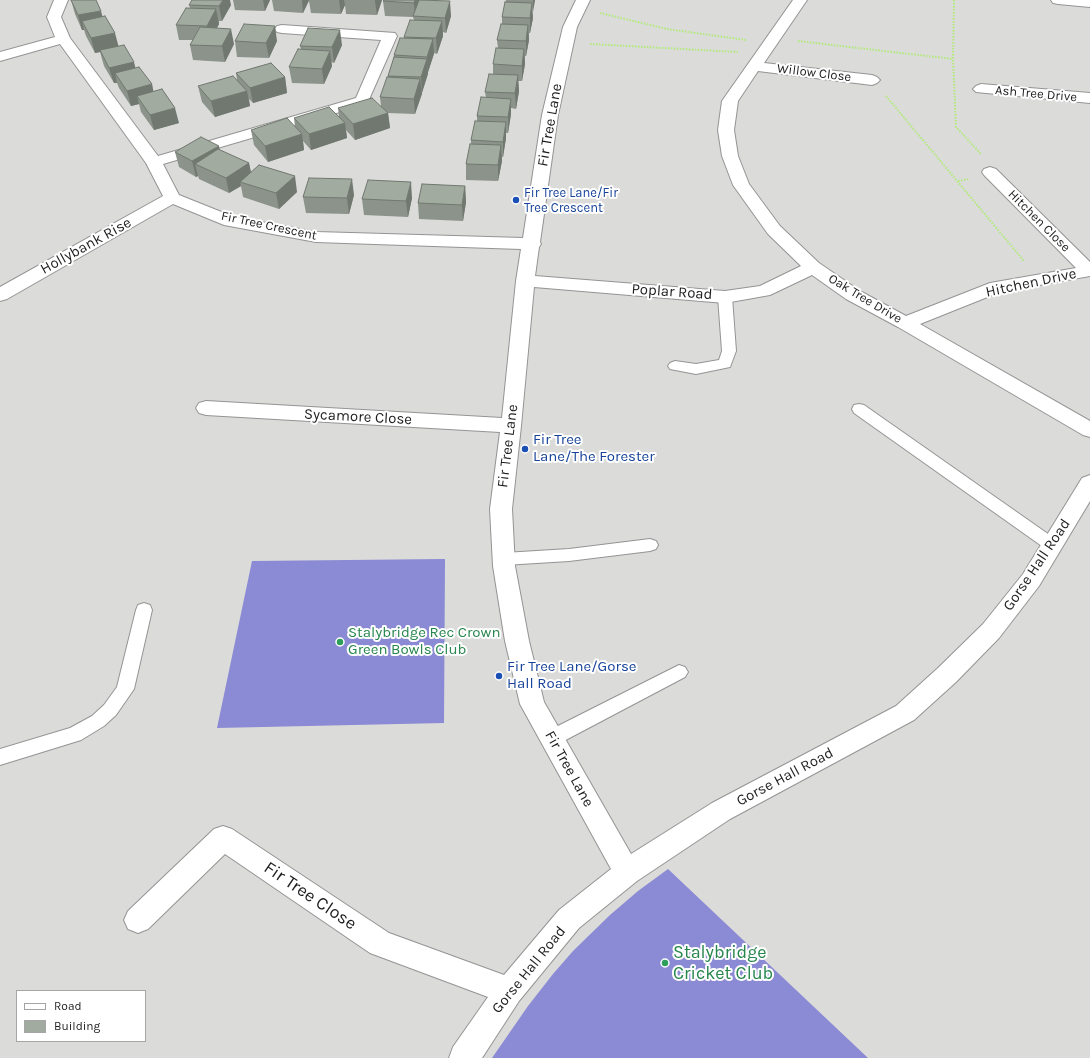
<!DOCTYPE html>
<html>
<head>
<meta charset="utf-8">
<style>
	body { margin:0 }
	#map { position:relative; width:1090px; height:1058px; overflow:hidden; background:#e4ede5; font-family:Karla,sans-serif }
	canvas { display:block }
	.legend { position:absolute; left:16px; top:990px; width:130px; height:52px; box-sizing:border-box; background:#fff; border:1px solid #a5a5a5; margin:0; padding:5px 7px; list-style:none; font-size:12px; color:#1d1d1d }
	.legend li { display:flex; align-items:center; gap:8px; height:20px }
	.legend b { width:20px; border:1px solid #a5a5a5 }
</style>
</head>
<body>
<div id="map">
<canvas width="1090" height="1058"></canvas>
<ul class="legend">
<li><b style="height:5px;background:#fff"></b>Road</li>
<li><b style="height:11px;background:#a2aba0"></b>Building</li>
</ul>
</div>
<script>
const g = document.querySelector('canvas').getContext('2d');
g.lineJoin = 'round';
function fillPath(path, color) {
  g.fillStyle = color;
  g.fill(path, 'evenodd');
}
function toPath(rows) {
  const path = new Path2D();
  for (const r of rows) {
    path.moveTo(r[0], r[1]);
    for (let i = 2; i < r.length; i += 2) path.lineTo(r[i], r[i + 1]);
  }
  return path;
}
function stroke(path, color, width, dash) {
  g.strokeStyle = color;
  g.lineWidth = width;
  g.lineCap = dash ? 'butt' : 'round';
  g.setLineDash(dash || []);
  g.stroke(path);
}
function label(font, color, halo, rows, align = 'center') {
  g.font = font + ' Karla,sans-serif';
  g.lineWidth = 4;
  g.setLineDash([]);
  g.textBaseline = 'middle';
  g.strokeStyle = halo;
  g.fillStyle = color;
  for (const [text, x, y, turn = 0] of rows) {
    g.save();
    g.translate(x, y);
    g.rotate((+turn || 0) * Math.PI / 180);
    g.textAlign = isNaN(turn) ? turn : align;
    if (halo) g.strokeText(text, 0, 0);
    g.fillText(text, 0, 0);
    g.restore();
  }
}
fillPath(toPath([
	[0,0,1090,0,1090,1058,0,1058],
	[17,991,145,991,145,1041,17,1041]
]), '#dbdbda');
fillPath(toPath([
	[445,559,444,723,217,728,252,561],
	[668,869,868,1058,492,1058,528,1006,553,974,573,951,610,915,638,891]
]), '#8b8ad4');
const lane = toPath([
	[725,293,730,294,732,297,736,351,730,367,696,374,670,369,668,366,670,363,675,361,696,364,719,360,722,351,718,297,720,294,725,293],
	[859,404,864,405,1058,541,1060,545,1058,549,1052,551,1046,549,854,413,852,409,854,405,859,404],
	[650,539,656,541,658,545,656,549,650,551,569,561,504,565,498,563,496,559,498,555,504,553,569,549,650,539],
	[144,603,150,605,152,610,134,689,116,715,104,726,81,740,0,765,0,749,70,728,92,716,104,705,117,687,136,610,138,605,144,603],
	[679,665,685,667,688,672,685,677,558,744,552,746,546,744,543,738,546,732,679,665]
]);
const street = toPath([
	[54,0,68,0,61,17,70,38,158,156,356,98,381,40,282,33,277,32,275,29,277,26,282,25,395,33,397,36,367,104,163,164,179,195,234,217,316,232,523,238,542,115,563,27,576,0,590,0,577,27,558,115,540,242,541,244,539,247,535,276,725,291,760,286,801,266,768,234,733,185,722,156,718,130,722,101,793,0,807,0,764,63,872,75,877,77,880,80,877,83,872,85,758,71,738,101,734,130,738,156,749,184,780,226,819,263,860,291,906,316,990,283,1076,268,984,175,982,172,984,169,990,167,996,169,1090,262,1090,276,1000,292,920,324,1090,421,1090,437,1083,435,898,327,846,299,812,275,770,295,725,303,534,287,521,426,512,509,515,566,529,641,544,702,631,854,712,803,896,706,938,668,983,624,1023,574,1082,478,1090,475,1090,501,1039,586,999,638,956,682,914,720,730,819,637,881,579,928,519,1001,482,1058,449,1058,453,1047,488,997,370,953,225,854,148,929,138,933,128,929,124,920,128,911,214,829,223,826,232,829,389,933,504,975,559,910,611,869,520,704,505,641,493,566,490,509,500,432,206,415,199,413,196,408,199,403,206,401,502,418,516,281,521,249,316,242,224,225,173,204,7,299,0,301,0,287,163,196,146,163,60,44,0,61,0,52,55,37,47,17,54,0],
	[1051,0,1090,0,1090,7,1058,4,1053,3,1051,0],
	[981,84,1090,93,1090,103,976,92,973,89,976,86,981,84]
]);
stroke(lane, '#949494', 2);
stroke(street, '#949494', 2);
stroke(toPath([
	[954,0,953,59,956,127,981,154],
	[600,13,667,29,746,40],
	[798,41,953,59],
	[590,44,738,52],
	[886,96,1024,261],
	[958,181,969,179]
]), '#b1ea78', 2, [1.5, 1.5]);
fillPath(lane, '#fff');
fillPath(street, '#fff');
fillPath(toPath([
	[71,0,103,17,118,46,135,68,152,84,153,92,179,123,154,130,141,112,139,104,131,106,119,88,117,83,114,83,104,66,100,52,95,53,86,36,84,30,82,30,75,14],
	[233,0,270,0,265,11,235,10],
	[272,0,382,0,377,15,346,14,345,5,341,14,311,13,309,1,303,13,274,11],
	[425,0,451,16,446,33,443,32,443,36,437,54,434,53,415,114,388,113,390,128,355,140,346,130,347,138,311,150,303,141,304,150,268,162,254,145,251,130,295,127,294,118,339,117,338,108,381,106,380,97,388,78,388,76,394,57,394,55,414,20,413,17,385,16,383,1],
	[506,0,535,0,532,12,533,18,530,33,529,33,529,40,526,56,525,56,525,64,522,81,518,81,519,91,516,109,511,108,511,114,508,133,506,133,506,138,503,157,502,157,502,161,498,181,466,180,466,164,471,144,471,140,477,121,477,116,486,98,485,92,493,74,493,64,498,48,497,40,502,24,502,17],
	[189,5,231,5,222,21,219,21,219,24,217,28,234,44,225,62,193,60,190,45,193,40,179,40,176,25,190,8],
	[235,41,277,41,269,58,237,57],
	[342,45,334,63,331,62,332,66,324,84,292,83,289,67,301,49,300,46],
	[236,73,285,77,287,93,253,103,249,99,250,106,215,117,202,102,198,86,237,80],
	[219,150,249,163,251,172,297,192,279,209,243,197,241,186,229,193,199,179,198,176,196,177,179,167,175,152],
	[465,186,466,202,463,221,419,219,418,203],
	[354,195,349,214,306,213,303,197],
	[412,198,408,217,364,215,362,199]
]), '#8b938a');
fillPath(toPath([
	[223,0,230,0,231,5,222,21,219,6],
	[263,0,270,0,265,11],
	[302,0,309,0,303,13],
	[339,0,344,0,345,5,341,14],
	[375,0,382,0,377,15,375,1],
	[415,0,421,0,415,16,414,3],
	[533,0,535,0,533,12],
	[450,1,451,16,446,33,445,18],
	[532,3,533,18,530,33,530,18],
	[216,9,219,24,210,41,207,26],
	[101,11,105,26,82,21,84,30,82,30,78,15],
	[442,21,443,36,437,54,436,38],
	[528,25,529,40,526,56,526,41],
	[275,26,277,41,269,58,266,43],
	[231,29,234,44,225,62,222,46],
	[340,30,342,45,334,63,332,47],
	[115,33,119,48,95,53,91,38],
	[433,39,434,54,428,72,427,57],
	[524,49,525,64,522,81,522,66],
	[330,51,332,66,324,84,322,69],
	[427,59,428,74,422,93,421,77],
	[134,62,138,78,115,73,117,83,114,83,109,68],
	[518,75,519,91,516,109,515,93],
	[285,77,287,93,253,103,250,88],
	[420,79,422,94,415,114,414,99],
	[152,84,155,100,137,96,139,104,131,106,127,91],
	[247,91,250,106,215,117,211,101],
	[511,99,511,114,508,133,508,117],
	[175,108,179,123,154,130,150,115],
	[388,113,390,128,355,140,353,124],
	[506,122,506,138,503,157,503,142],
	[345,123,347,138,311,150,309,134],
	[302,134,304,150,268,162,265,146],
	[501,145,502,161,498,181,498,165],
	[219,146,222,162,195,164,198,176,196,177,192,161],
	[249,163,252,178,240,182,241,186,229,193,226,178],
	[295,176,297,192,279,209,276,193],
	[352,179,354,195,349,214,347,198],
	[411,182,412,198,408,217,406,201],
	[465,186,466,202,463,221,462,205]
]), '#717870');
const building = toPath([
	[71,0,96,0,101,11,78,15,71,0],
	[192,0,223,0,219,6,189,5,192,0],
	[384,0,415,0,414,3,383,1,384,0],
	[419,0,450,1,445,18,413,16,419,0],
	[505,2,532,3,530,18,502,17,505,2],
	[186,8,216,9,207,26,176,25,186,8],
	[105,16,115,33,91,38,82,21,105,16],
	[410,20,442,21,436,38,404,37,410,20],
	[244,24,275,26,266,43,235,41,244,24],
	[501,24,528,25,526,41,497,40,501,24],
	[200,27,231,29,222,46,190,45,200,27],
	[308,28,340,30,332,47,300,46,308,28],
	[400,38,433,39,427,57,394,55,400,38],
	[124,45,134,62,109,68,100,50,124,45],
	[496,48,524,49,522,66,493,64,496,48],
	[298,49,330,51,322,69,289,67,298,49],
	[394,57,427,59,421,77,388,76,394,57],
	[271,63,285,77,250,88,236,73,271,63],
	[139,67,152,84,127,91,115,73,139,67],
	[489,74,518,75,515,93,485,92,489,74],
	[233,76,247,91,211,101,198,86,233,76],
	[387,77,420,79,414,99,380,97,387,77],
	[162,89,175,108,150,115,137,96,162,89],
	[481,97,511,99,508,117,477,116,481,97],
	[372,98,388,113,353,124,338,108,372,98],
	[329,107,345,123,309,134,294,118,329,107],
	[287,118,302,134,265,146,251,130,287,118],
	[475,121,506,122,503,142,471,140,475,121],
	[201,137,219,146,192,161,175,152,201,137],
	[470,144,501,145,498,165,466,164,470,144],
	[218,149,249,163,226,178,195,164,218,149],
	[259,165,295,176,276,193,240,182,259,165],
	[309,178,352,179,347,198,303,197,309,178],
	[368,180,411,182,406,201,362,199,368,180],
	[422,184,465,186,462,205,418,203,422,184]
]);
fillPath(building, '#a2aba0');
stroke(building, '#717870', 1);
for (const [x, y, r, color] of [
	[516,200,4,"#1a4fb4"],
	[525,449,4,"#1a4fb4"],
	[340,642,4,"#2e9e5b"],
	[499,676,4,"#1a4fb4"],
	[665,963,4,"#2e9e5b"]
]) {
  const dot = new Path2D();
  dot.arc(x, y, r, 0, 2 * Math.PI);
  g.fillStyle = color;
  g.fill(dot);
  stroke(dot, '#fff', 1.5);
}
label('13px', '#1d1d1d', '#fff', [
	["Willow Close",814,73,7],
	["Ash Tree Drive",1036,94,5],
	["Hitchen Close",1039,221,45],
	["Fir Tree Crescent",269,226,12],
	["Oak Tree Drive",865,299,31]
]);
label('13px', '#164399', '#fff', [
	["Fir Tree Lane/Fir",524,193],
	["Tree Crescent",524,208]
], 'left');
label('15px', '#1d1d1d', '#fff', [
	["Fir Tree Lane",550,125,-80],
	["Hollybank Rise",86,246,-29],
	["Hitchen Drive",1031,283,-12],
	["Poplar Road",672,292,4],
	["Sycamore Close",358,417,3],
	["Fir Tree Lane",508,446,-83],
	["Gorse Hall Road",1037,565,-56],
	["Fir Tree Lane",569,769,61],
	["Gorse Hall Road",785,777,-28],
	["Gorse Hall Road",529,970,-51]
]);
label('15px', '#164399', '#fff', [
	["Fir Tree",533,440],
	["Lane/The Forester",533,457],
	["Fir Tree Lane/Gorse",507,667],
	["Hall Road",507,684]
], 'left');
label('15px', '#27864d', '#fff', [
	["Stalybridge Rec Crown",348,633],
	["Green Bowls Club",348,650]
], 'left');
label('18px', '#1d1d1d', '#fff', [
	["Fir Tree Close",310,896,34]
]);
label('18px', '#27864d', '#fff', [
	["Stalybridge",673,953],
	["Cricket Club",673,974]
], 'left');
</script>
</body>
</html>
